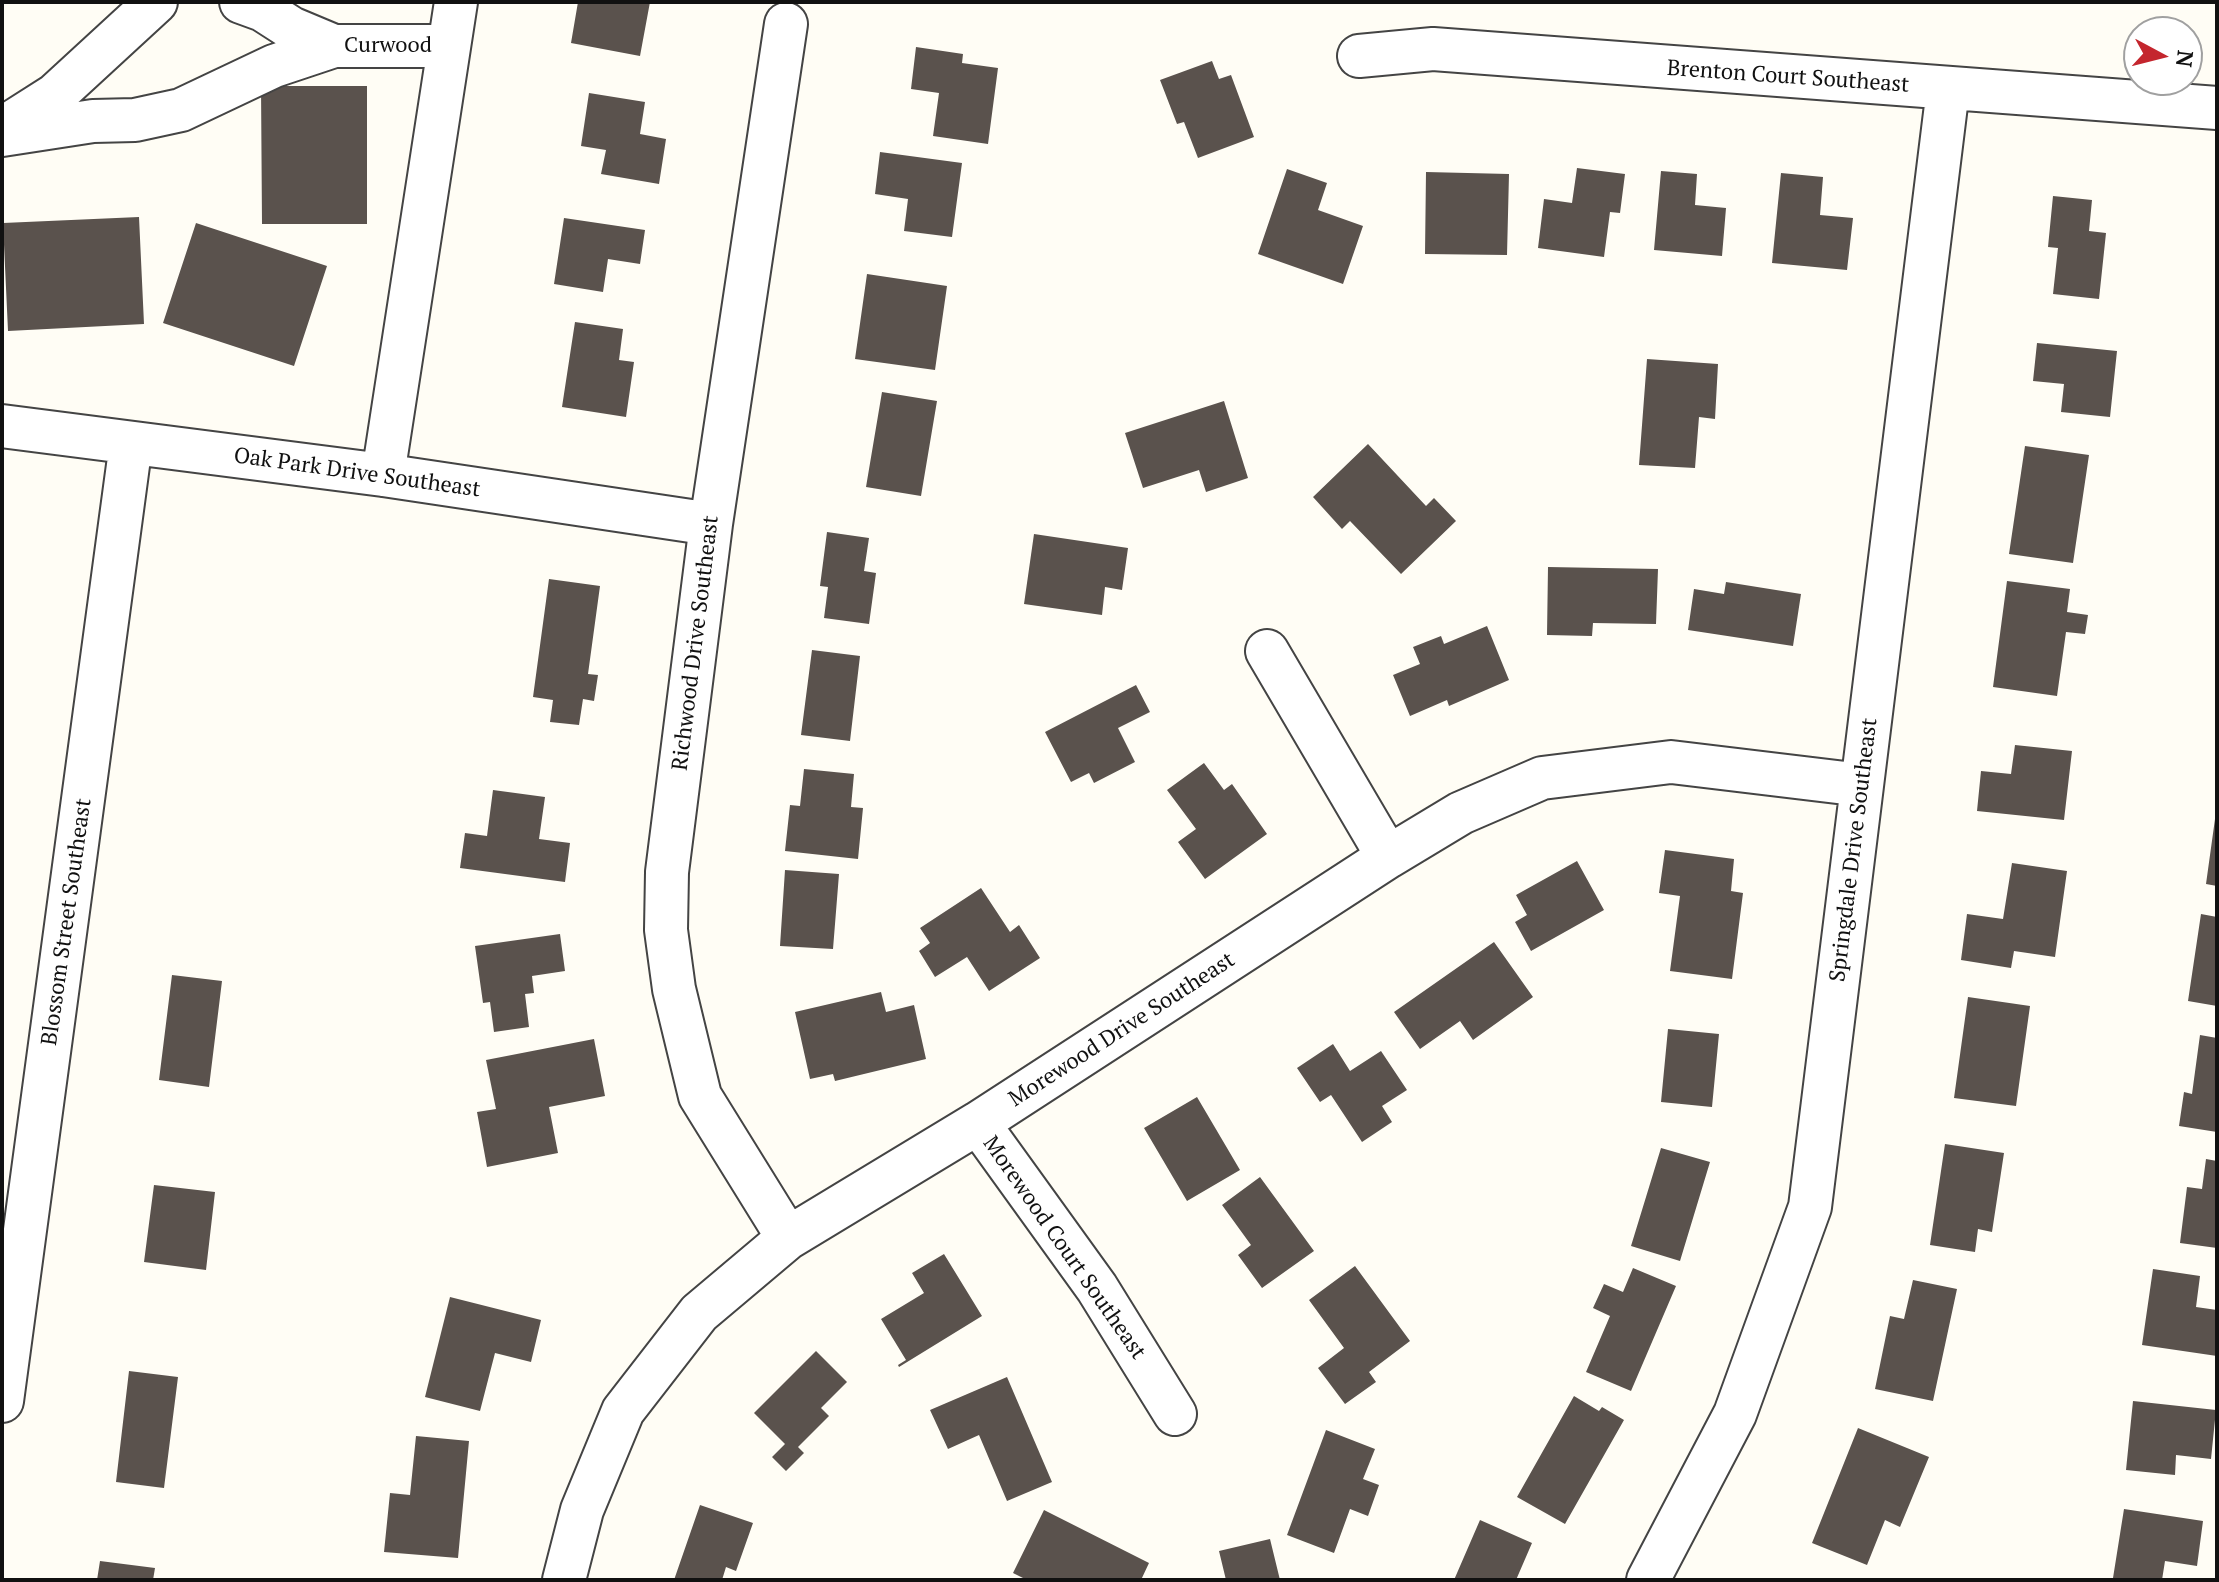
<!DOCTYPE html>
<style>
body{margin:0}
#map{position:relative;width:2219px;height:1582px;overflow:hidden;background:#fffdf5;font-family:"PT Serif",serif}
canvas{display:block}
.frame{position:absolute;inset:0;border:4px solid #111;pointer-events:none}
.north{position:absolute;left:2123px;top:16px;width:80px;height:80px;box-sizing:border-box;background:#fff;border:2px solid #a0a0a0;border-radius:50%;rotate:97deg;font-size:22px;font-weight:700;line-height:32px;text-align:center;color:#111}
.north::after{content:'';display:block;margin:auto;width:28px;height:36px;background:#c4262e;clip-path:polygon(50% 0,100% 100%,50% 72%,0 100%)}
</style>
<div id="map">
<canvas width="2219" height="1582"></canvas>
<div class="frame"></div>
<div class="north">N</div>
</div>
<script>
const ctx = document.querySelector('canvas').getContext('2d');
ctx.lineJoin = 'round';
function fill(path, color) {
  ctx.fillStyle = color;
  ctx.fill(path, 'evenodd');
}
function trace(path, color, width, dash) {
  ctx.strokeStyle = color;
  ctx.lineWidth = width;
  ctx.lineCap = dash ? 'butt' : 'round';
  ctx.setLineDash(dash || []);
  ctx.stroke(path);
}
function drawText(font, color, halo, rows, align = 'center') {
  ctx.font = font + ' "PT Serif",serif';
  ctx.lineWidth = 8;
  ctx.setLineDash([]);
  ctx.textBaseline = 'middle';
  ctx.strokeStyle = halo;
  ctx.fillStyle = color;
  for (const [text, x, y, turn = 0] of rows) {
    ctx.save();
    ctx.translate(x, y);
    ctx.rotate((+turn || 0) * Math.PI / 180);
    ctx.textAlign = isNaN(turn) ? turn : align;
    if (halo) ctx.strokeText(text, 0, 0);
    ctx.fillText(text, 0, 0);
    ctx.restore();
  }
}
fill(new Path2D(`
 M578,2H650L640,56L571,43Z
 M916,47L963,54L962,63L998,68L988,144L933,136L939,93L911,89Z
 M1212,61L1219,79L1231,75L1254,137L1198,158L1184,122L1177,124L1160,80Z
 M261,86H367V224H262Z
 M589,93L645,102L640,134L666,139L659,184L601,174L606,150L581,146Z
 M880,152L962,163L952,237L904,231L908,199L875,194Z
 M1577,168L1625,174L1620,213L1610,212L1604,257L1538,248L1544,199L1572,203Z
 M1287,169L1327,183L1318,210L1363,226L1343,284L1258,254Z
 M1661,171L1697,174L1695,205L1726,208L1722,256L1654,250Z
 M1426,172L1509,174L1507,255L1425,254Z
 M1781,173L1823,177L1820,215L1853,218L1847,270L1772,263Z
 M2053,196L2092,200L2089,231L2106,233L2099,299L2053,294L2058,248L2048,247Z
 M139,217L144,324L8,331L3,223Z
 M564,218L645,230L640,264L608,259L603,292L554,284Z
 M196,223L327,266L294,366L163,323Z
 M867,274L947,286L935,370L855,359Z
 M575,322L623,329L619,360L634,362L626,417L562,407Z
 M2037,343L2117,351L2110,417L2061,412L2064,384L2033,381Z
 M1647,359L1718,364L1715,419L1699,417L1695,468L1639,465Z
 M882,392L937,401L921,496L866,487Z
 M1224,401L1248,478L1206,492L1199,470L1143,488L1125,433Z
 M1368,444L1426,506L1434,498L1456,521L1401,574L1350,521L1342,529L1313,497Z
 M2025,446L2089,455L2073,563L2009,554Z
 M827,532L869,538L864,571L876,573L869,624L824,618L828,587L820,586Z
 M1034,534L1128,548L1122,590L1105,587L1102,615L1024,604Z
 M1548,567L1658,569L1656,624L1593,623L1592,636L1547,635Z
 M549,579L600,586L588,674L598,675L594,701L583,699L579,725L550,722L553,700L533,697Z
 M2007,581L2070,589L2067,612L2088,615L2085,634L2066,632L2057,696L1993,687Z
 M1726,582L1801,594L1793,646L1688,630L1694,589L1724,594Z
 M1487,626L1509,680L1449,706L1447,700L1410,716L1393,675L1420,664L1413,647L1441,636L1444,644Z
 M812,650L860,656L850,741L801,735Z
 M1136,685L1150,712L1118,728L1135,762L1094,783L1089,773L1071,782L1045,732Z
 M2015,745L2072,751L2064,820L1977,811L1981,771L2011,774Z
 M1204,763L1224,790L1232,784L1267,834L1205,879L1178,842L1196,829L1167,790Z
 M804,769L854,774L851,807L863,808L858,859L785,851L790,805L800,806Z
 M493,790L545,797L539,839L570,843L565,882L460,868L465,833L487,836Z
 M2215,819L2217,820V886L2206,884Z
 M1665,850L1734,859L1731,891L1743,893L1732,979L1670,971L1680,896L1659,893Z
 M1577,861L1604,910L1531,951L1515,922L1527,915L1516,895Z
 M2012,863L2067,871L2055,957L2014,951L2011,968L1961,960L1967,914L2003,919Z
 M785,870L839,874L833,949L780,946Z
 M981,888L1010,932L1019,925L1040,958L989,991L967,957L935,977L919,951L930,943L920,928Z
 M2201,914L2217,917V1006L2188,1001Z
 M560,934L565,971L532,976L534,993L525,994L529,1027L494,1032L490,1002L483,1003L475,946Z
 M1494,942L1533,997L1473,1040L1460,1021L1420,1049L1394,1012Z
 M172,975L222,981L209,1087L159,1080Z
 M881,992L886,1012L914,1005L926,1059L835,1081L833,1074L810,1079L795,1012Z
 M1968,997L2030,1006L2016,1106L1954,1098Z
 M1668,1029L1719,1034L1712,1107L1661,1102Z
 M2200,1035L2217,1038V1132L2179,1126L2184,1092L2192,1094Z
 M594,1039L605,1096L549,1107L558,1153L487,1167L477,1112L496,1109L486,1060Z
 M1333,1044L1350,1071L1381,1051L1407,1090L1382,1106L1392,1122L1362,1142L1331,1095L1320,1102L1297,1068Z
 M1197,1097L1240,1170L1187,1201L1144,1128Z
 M1945,1144L2004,1153L1992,1232L1978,1229L1975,1252L1930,1245Z
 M1661,1148L1710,1162L1680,1261L1631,1246Z
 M2206,1159L2217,1161V1248L2180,1243L2187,1187L2202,1189Z
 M1260,1177L1314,1251L1262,1288L1238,1255L1251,1245L1222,1205Z
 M154,1185L215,1192L206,1270L144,1262Z
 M944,1254L982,1316L899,1367L898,1365L906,1360L881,1319L924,1293L912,1273Z
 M1355,1266L1410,1341L1369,1372L1376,1382L1345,1404L1318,1368L1344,1348L1309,1300Z
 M1633,1268L1676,1286L1631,1391L1586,1372L1610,1316L1593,1308L1604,1284L1623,1292Z
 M2153,1269L2200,1276L2196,1307L2217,1310V1356L2142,1345Z
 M1913,1280L1957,1289L1933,1401L1875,1389L1890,1316L1904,1319Z
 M450,1297L541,1320L531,1362L495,1353L480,1411L425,1397Z
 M816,1351L847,1382L821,1408L829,1416L798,1447L804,1453L786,1471L772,1457L785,1444L754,1413Z
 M129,1371L178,1377L164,1488L116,1482Z
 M1007,1377L1052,1482L1007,1501L979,1435L948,1449L930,1410Z
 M1574,1396L1599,1411L1602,1407L1624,1420L1565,1524L1517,1497Z
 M2133,1401L2216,1410L2211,1459L2176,1455L2175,1475L2126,1470Z
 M1858,1428L1929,1457L1900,1527L1885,1520L1867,1565L1812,1543Z
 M1326,1430L1375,1449L1363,1479L1379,1485L1368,1516L1350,1509L1334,1553L1287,1535Z
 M416,1436L469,1441L458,1558L384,1552L390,1493L410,1495Z
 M700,1505L753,1523L736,1571L726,1567L722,1580H674Z
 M2124,1509L2203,1521L2197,1566L2165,1561L2162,1580L2113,1578Z
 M1044,1510L1149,1563L1141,1580H1027L1013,1573Z
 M1480,1520L1532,1543L1516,1580H1454Z
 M1270,1539L1280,1580H1226L1219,1551Z
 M100,1561L155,1568L153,1580H97Z`), '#5a524d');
const minor = new Path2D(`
 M241,2L263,10L291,28L334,46H449
 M786,24L711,524L667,872L666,930L674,989L700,1096L788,1238
 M1359,56L1433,49L2217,108
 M3,128L55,95L156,2
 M2,135L93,121L135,120L181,110L274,66L334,46
 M2,426L383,475L711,524
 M383,475L456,2
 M1267,651L1388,857
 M978,1123L1097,1288L1175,1414
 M2,1401L131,443
 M564,1580L582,1510L623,1411L699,1313L788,1238L978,1123L1388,857L1461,813L1542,778L1671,762L1862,785
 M1648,1580L1735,1414L1810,1207L1948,89`);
trace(minor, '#444', 46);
trace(minor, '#fff', 42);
drawText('22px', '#111', '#fff', [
 ["Curwood",388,46],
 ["Brenton Court Southeast",1788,77,4],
 ["Oak Park Drive Southeast",357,473,8],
 ["Richwood Drive Southeast",696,643,-83],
 ["Springdale Drive Southeast",1854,850,-83],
 ["Blossom Street Southeast",67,922,-82],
 ["Morewood Drive Southeast",1122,1030,-33],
 ["Morewood Court Southeast",1064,1248,55]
]);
</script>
